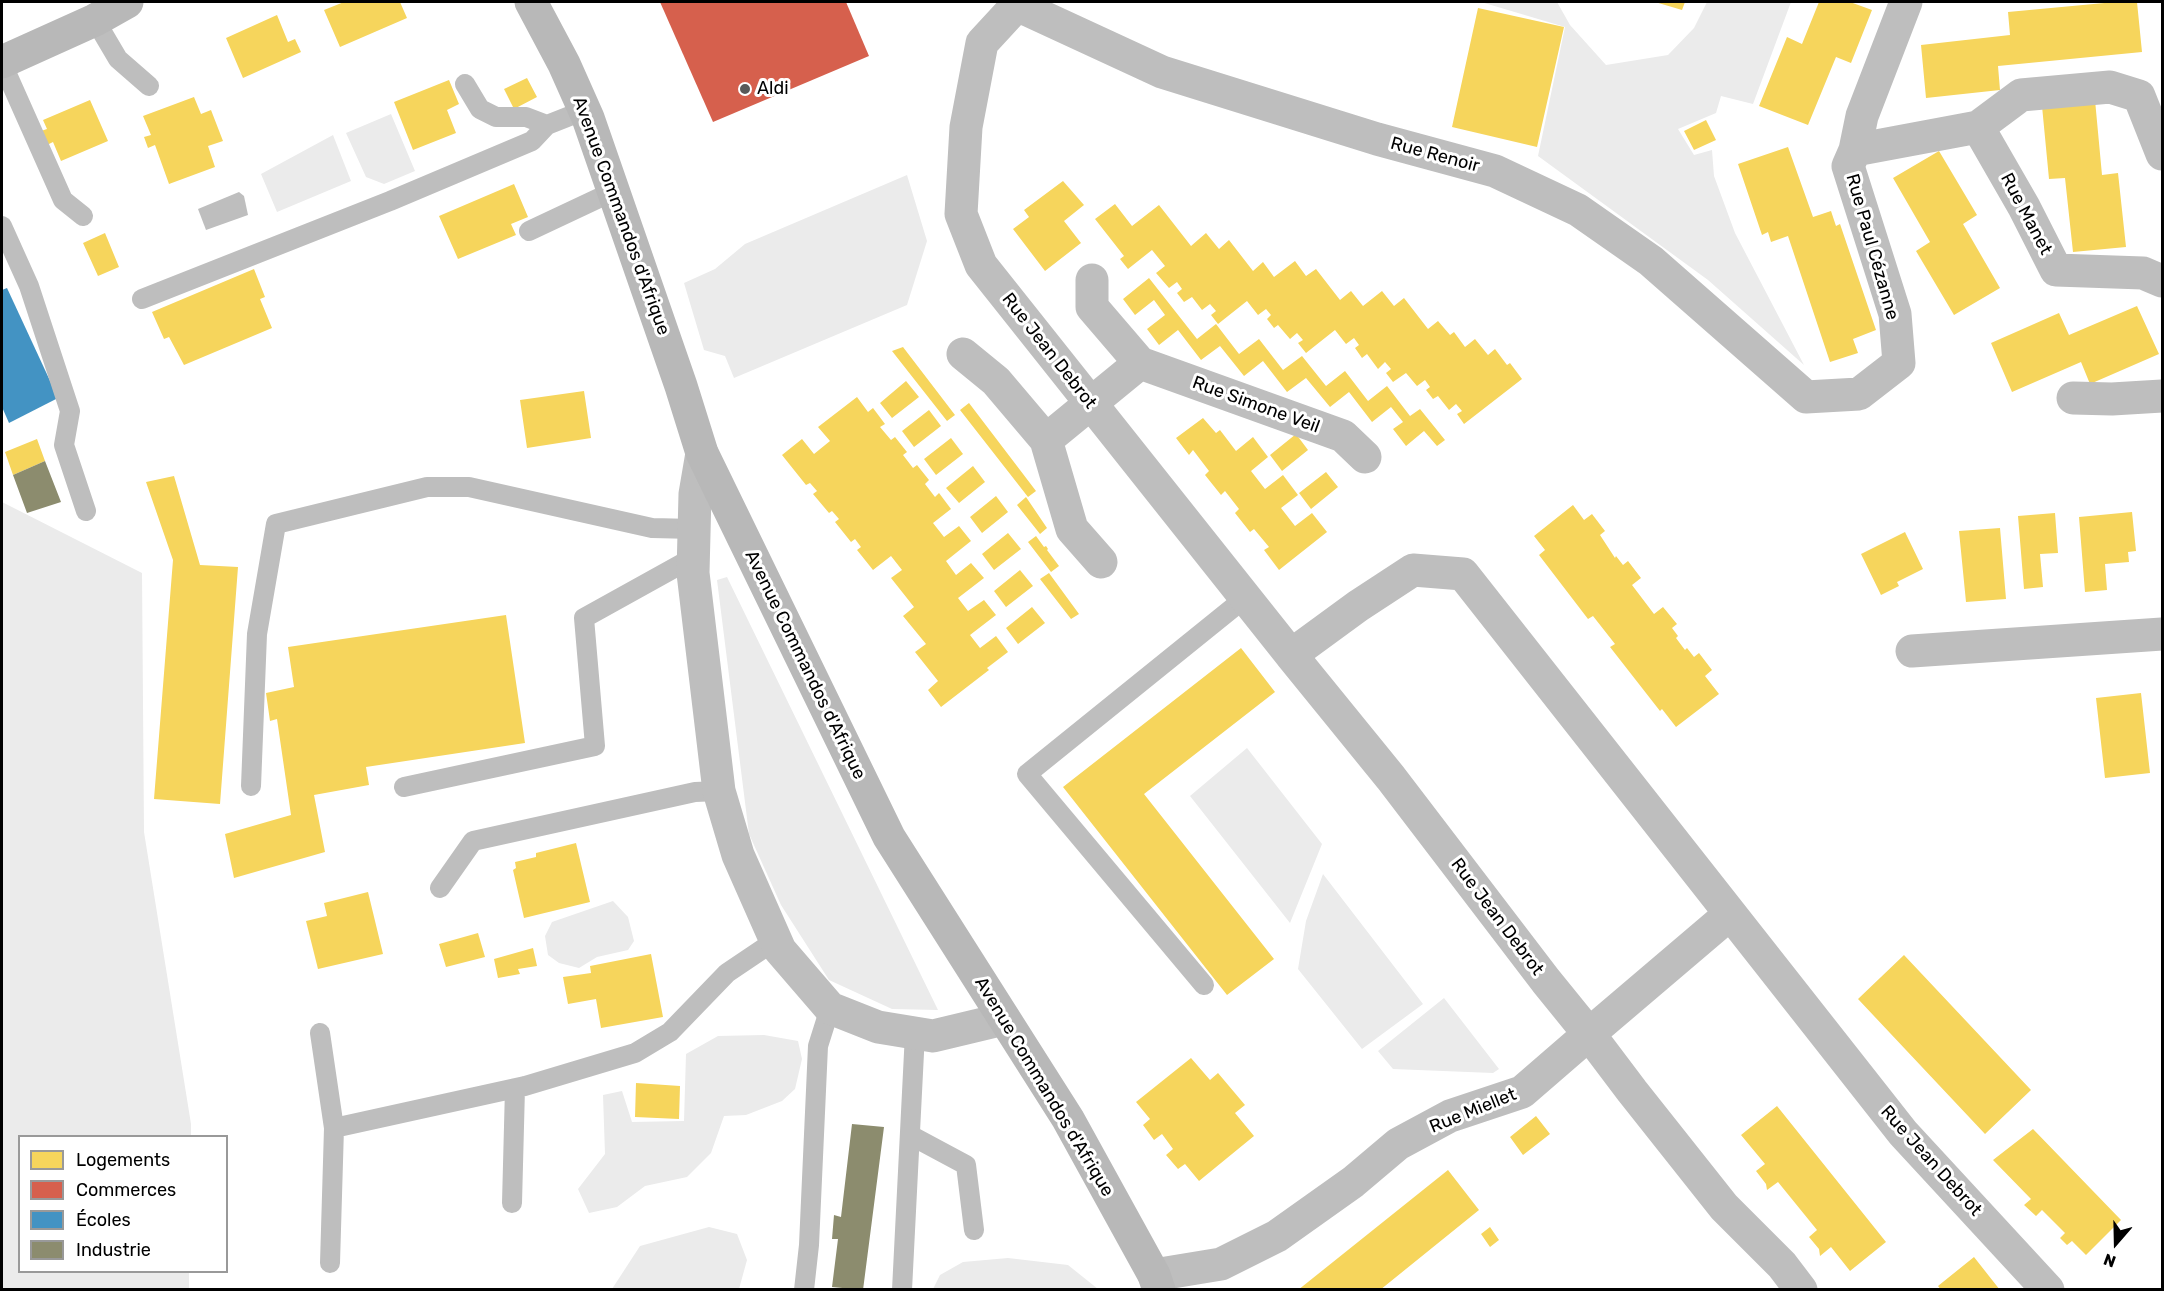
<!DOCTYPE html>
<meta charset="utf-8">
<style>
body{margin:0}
#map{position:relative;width:2164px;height:1291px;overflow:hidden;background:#fff;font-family:Rubik,sans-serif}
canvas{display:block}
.frame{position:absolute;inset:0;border:3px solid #000;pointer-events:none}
.legend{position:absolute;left:18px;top:1135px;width:210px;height:138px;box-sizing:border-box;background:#fff;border:2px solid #999;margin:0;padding:8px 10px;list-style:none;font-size:18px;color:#000}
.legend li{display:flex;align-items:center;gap:12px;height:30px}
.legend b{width:30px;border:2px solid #999}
.north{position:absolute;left:2086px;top:1213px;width:60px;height:60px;-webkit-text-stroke:4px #fff;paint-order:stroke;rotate:200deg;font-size:16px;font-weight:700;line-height:24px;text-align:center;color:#000}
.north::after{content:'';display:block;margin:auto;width:21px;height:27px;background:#000;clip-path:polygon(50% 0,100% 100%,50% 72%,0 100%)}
</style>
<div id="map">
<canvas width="2164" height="1291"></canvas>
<div class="frame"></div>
<ul class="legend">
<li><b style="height:16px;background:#f6d55c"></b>Logements</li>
<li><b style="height:16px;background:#d6604d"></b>Commerces</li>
<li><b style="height:16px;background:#4393c3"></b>Écoles</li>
<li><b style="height:16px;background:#8c8c6e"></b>Industrie</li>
</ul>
<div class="north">N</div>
</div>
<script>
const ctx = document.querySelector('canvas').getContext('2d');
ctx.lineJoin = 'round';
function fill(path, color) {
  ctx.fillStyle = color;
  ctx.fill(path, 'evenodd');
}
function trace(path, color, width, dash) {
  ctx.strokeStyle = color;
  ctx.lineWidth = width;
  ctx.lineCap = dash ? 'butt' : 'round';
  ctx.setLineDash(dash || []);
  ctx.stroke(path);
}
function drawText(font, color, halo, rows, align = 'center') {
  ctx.font = font + ' Rubik,sans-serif';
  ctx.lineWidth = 6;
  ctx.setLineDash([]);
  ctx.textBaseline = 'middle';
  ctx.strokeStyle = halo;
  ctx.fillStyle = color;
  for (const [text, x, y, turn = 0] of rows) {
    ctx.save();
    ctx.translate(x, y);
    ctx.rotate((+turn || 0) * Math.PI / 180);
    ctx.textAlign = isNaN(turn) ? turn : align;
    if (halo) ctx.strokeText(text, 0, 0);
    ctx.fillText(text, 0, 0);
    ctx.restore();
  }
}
fill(new Path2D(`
 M1481,2H1557L1570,25L1606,65L1668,55L1694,28L1707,2H1791L1753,104L1721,96L1716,113L1678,129L1694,155L1712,150L1714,176L1735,233L1804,365L1708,280L1538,156L1565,27Z
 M391,114L415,171L384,184L366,177L346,133Z
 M333,135L351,181L277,212L261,174Z
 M907,175L927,241L907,305L734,378L725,356L704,350L684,283L715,269L745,244Z
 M2,502L142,573L144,832L191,1124V1136H20V1272H189V1289H2Z
 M727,577L938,1010L892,1009L829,980L781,905L749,834L717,580Z
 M1247,748L1322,844L1290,923L1190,796Z
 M1323,874L1423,1004L1362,1049L1298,969L1306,921Z
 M613,901L628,917L634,941L628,950L597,957L579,968L559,963L548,955L545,936L552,922Z
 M1444,998L1499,1069L1493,1073L1393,1069L1378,1051Z
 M764,1035L798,1041L802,1059L795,1089L782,1101L746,1115L724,1116L711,1153L687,1177L645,1186L617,1207L589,1213L578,1189L605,1154L603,1095L622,1091L632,1122L684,1121L686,1054L718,1036Z
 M709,1227L737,1234L747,1260L739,1289H612L640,1246Z
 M1008,1258L1068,1265L1098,1289H933L940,1275L963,1262Z`), '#ebebeb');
fill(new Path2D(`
 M239,192L244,196L248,215L206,230L198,209Z`), '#bebebe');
fill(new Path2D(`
 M344,2H400L407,18L340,47L324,10Z
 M1655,2H1685L1682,10Z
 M1819,2H1850L1872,10L1851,63L1836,57L1808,125L1759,106L1787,37L1802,44Z
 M2115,2H2137L2142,52L1998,66L2000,90L1926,98L1921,45L2010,35L2008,12Z
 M1478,8L1564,27L1537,147L1452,127Z
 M277,15L288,42L295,39L301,52L243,78L226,38Z
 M527,78L537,97L514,109L504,89Z
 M449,80L459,104L447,110L456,133L413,150L394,102Z
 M194,97L201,114L211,110L223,141L208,146L215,167L169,184L155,145L148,148L144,137L151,135L143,116Z
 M90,100L108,141L61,161L53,142L45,146L38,132L47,129L43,120Z
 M2095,100L2102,175L2118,173L2126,247L2073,252L2065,178L2049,179L2042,106Z
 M1706,120L1716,140L1694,150L1684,131Z
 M1788,147L1813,217L1831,211L1836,226L1840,224L1876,330L1853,339L1858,353L1830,362L1788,236L1771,242L1768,232L1762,235L1738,164Z
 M1939,151L1977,215L1963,224L2000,288L1954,315L1916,251L1930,242L1893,178Z
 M1063,181L1084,205L1064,221L1081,243L1045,271L1013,229L1029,217L1024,210Z
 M514,184L528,217L511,224L516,235L458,259L439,216Z
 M1115,204L1132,226L1159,205L1191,246L1206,233L1219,249L1229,240L1253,271L1263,262L1274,277L1295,261L1306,276L1316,269L1340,300L1351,291L1363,306L1382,291L1394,306L1404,298L1428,329L1438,321L1450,335L1454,332L1465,347L1475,339L1488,355L1495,349L1507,365L1510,363L1522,379L1464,424L1457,414L1462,411L1456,404L1449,410L1438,396L1433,399L1426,390L1430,387L1425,380L1417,386L1406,373L1393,382L1386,373L1391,369L1385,362L1378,369L1367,354L1362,358L1355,348L1359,345L1354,338L1346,344L1335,330L1306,353L1298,343L1303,340L1297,333L1290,339L1278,325L1274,328L1267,319L1271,315L1266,309L1258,315L1247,301L1218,324L1211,315L1216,311L1210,304L1202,310L1192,297L1184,302L1177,293L1182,289L1177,282L1169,288L1156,273L1165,266L1152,250L1128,269L1120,259L1124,256L1095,219Z
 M105,233L119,267L98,276L83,243Z
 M254,269L265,297L260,299L272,328L184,365L169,337L164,339L152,312Z
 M1149,278L1197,339L1216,324L1239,354L1259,339L1283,370L1302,356L1326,386L1345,371L1368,401L1387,386L1410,416L1420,409L1445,440L1437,446L1424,431L1406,446L1393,429L1403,422L1391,407L1372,422L1349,392L1330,407L1306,378L1287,392L1263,361L1244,376L1220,346L1201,360L1178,330L1159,345L1147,329L1165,315L1154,300L1135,315L1123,299Z
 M2137,306L2159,354L2090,384L2081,362L2012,392L1991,343L2059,313L2069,335Z
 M903,347L955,415L947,421L892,351Z
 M906,381L919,397L892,418L880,403Z
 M584,391L591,438L527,448L520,400Z
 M857,397L868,412L873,408L885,424L880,427L891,440L895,437L907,452L903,455L913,468L917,465L929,480L925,484L935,497L939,493L951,509L933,523L944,537L959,526L971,541L946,561L956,575L971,563L984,578L958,598L968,611L984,600L996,615L970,635L980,648L996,636L1008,652L987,668L989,670L941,707L928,690L938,681L915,652L926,644L903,616L914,607L891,578L902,570L891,556L873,570L857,550L861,547L855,539L851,542L835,522L839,519L832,511L829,513L813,494L817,491L810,483L806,485L782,455L802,439L814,454L830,441L818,427Z
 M969,403L1036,491L1028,497L960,410Z
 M929,410L941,426L914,447L902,431Z
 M1203,418L1216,433L1220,430L1236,451L1253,437L1268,457L1251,471L1265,489L1283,475L1298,495L1281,508L1295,526L1312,513L1327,532L1279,570L1264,550L1269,547L1254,529L1250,532L1235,513L1239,509L1225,491L1221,495L1205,475L1209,471L1193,450L1189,455L1176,438Z
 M1296,434L1308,450L1282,471L1270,455Z
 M951,438L963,454L936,475L924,459Z
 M37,439L45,461L13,475L5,452Z
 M973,466L985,482L959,503L946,488Z
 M1326,472L1338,487L1311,509L1299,493Z
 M174,476L200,565L238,567L220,804L154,799L173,560L146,482Z
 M996,496L1008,512L982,533L970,517Z
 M1026,497L1047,528L1040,534L1017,505Z
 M1573,505L1584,520L1592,514L1605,531L1600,535L1615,558L1616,556L1623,565L1628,561L1641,578L1632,585L1654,614L1663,607L1677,624L1672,628L1678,636L1676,638L1685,650L1687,648L1694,657L1699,653L1712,670L1705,676L1719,694L1676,727L1662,709L1660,711L1610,647L1615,644L1593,616L1588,619L1539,555L1545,550L1534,536Z
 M2132,512L2136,551L2128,552L2129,562L2105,564L2107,590L2085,592L2079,517Z
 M2055,513L2058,553L2040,554L2043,587L2024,589L2018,516Z
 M2000,528L2006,599L1966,602L1959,531Z
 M1905,532L1923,569L1897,582L1899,586L1881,595L1861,554Z
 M1008,533L1021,549L994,570L982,554Z
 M1036,536L1044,547L1046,546L1048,549L1047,550L1059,566L1051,572L1028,542Z
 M1020,570L1033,586L1006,607L994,591Z
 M1049,573L1079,614L1071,619L1040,579Z
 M1032,607L1045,623L1018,644L1006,628Z
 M506,615L525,743L366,767L369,785L314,795L325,852L234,878L225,834L291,815L277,719L270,721L266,693L294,687L288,647Z
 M1241,648L1275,692L1144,794L1274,959L1227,995L1063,787Z
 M2141,693L2150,773L2105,778L2096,698Z
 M576,843L590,902L524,918L513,870L516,868L515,862L536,857V853Z
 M368,892L383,954L318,969L306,921L327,916L324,903Z
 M478,933L485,957L446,967L439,944Z
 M533,948L537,966L518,969L520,974L498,978L494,959Z
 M651,954L663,1017L601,1028L596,999L568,1004L563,977L591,973L590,966Z
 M1904,955L2031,1090L1985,1134L1858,999Z
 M1191,1058L1210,1080L1218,1073L1245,1105L1235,1113L1254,1136L1199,1181L1185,1164L1178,1169L1166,1155L1173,1149L1162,1134L1154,1140L1143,1125L1150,1119L1136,1102Z
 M636,1083L680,1086L679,1119L635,1117Z
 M1777,1106L1886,1242L1850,1271L1831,1247L1820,1256L1819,1249L1809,1237L1817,1230L1778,1182L1767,1190L1766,1184L1756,1171L1765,1164L1741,1135Z
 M1536,1116L1550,1134L1523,1155L1510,1137Z
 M2033,1129L2121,1220L2086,1255L2072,1241L2067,1245L2060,1238L2065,1233L2042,1210L2036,1216L2024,1205L2031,1199L1993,1160Z
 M1448,1170L1479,1210L1380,1290H1298Z
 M1490,1227L1499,1240L1490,1247L1481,1234Z
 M1974,1257L2000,1290H1941L1938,1286Z`), '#f6d55c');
fill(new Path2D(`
 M660,2H846L869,56L713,122Z`), '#d6604d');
fill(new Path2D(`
 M7,288L58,398L9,423L2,407V290Z`), '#4393c3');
fill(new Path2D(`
 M45,461L61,502L27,513L13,475Z
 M852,1124L884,1127L863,1290L832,1287L838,1239H832L834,1215L841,1217Z`), '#8c8c6e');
trace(new Path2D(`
 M95,20L118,59L149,86
 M2,63L63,200L83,216
 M465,84L480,109L496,117H526L547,125
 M2,226L29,286L70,411L64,445L86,511
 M529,231L614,191
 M142,299L390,201L532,141L547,125L585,110
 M251,786L257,634L276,524L427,487H469L652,528L694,529
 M404,787L595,746L584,618L694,557
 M440,888L473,841L695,792L719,791
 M1204,985L1027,774L1245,598
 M320,1033L334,1128
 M910,1135L966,1165L974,1230
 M512,1203L515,1088
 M330,1263L334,1128L525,1086L635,1053L670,1032L727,973L776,940
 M804,1290L809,1245L818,1046L830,1008
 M902,1290L915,1033`), '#bebebe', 20);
trace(new Path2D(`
 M1017,2V5L1162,72L1377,139L1495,171L1578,210L1651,261L1806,397L1859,394L1899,363L1895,314L1848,166L1855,150L1862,116L1906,2
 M1017,5L982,43L966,127L961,214L981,265L1291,655
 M1978,127L2021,95L2110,87L2139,96L2162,154
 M1855,150L1978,127L2024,207L2056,270L2143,273L2162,281
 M1092,280V307L1140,363
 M963,354L996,381L1046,440
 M2073,398L2112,399L2162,396
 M702,453L695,494L693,573L719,791L738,855L780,950L830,1008L878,1027L933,1036L1004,1019
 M1101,562L1072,529L1046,440L1140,363L1343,436L1365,457
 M1912,651L2162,634
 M1730,914L1589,1034L1546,981L1391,778L1291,655L1358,606L1413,570L1463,574L1903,1133L2048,1290
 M1154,1275L1221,1264L1277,1236L1353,1182L1398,1144L1450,1116L1522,1092L1589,1034L1632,1091L1724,1207L1782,1265L1801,1290`), '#bebebe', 33);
trace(new Path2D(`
 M531,2L564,64L588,118L681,386L702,453L889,837L1068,1119L1154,1275L1159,1290
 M2,62L95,20L127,2`), '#b8b8b8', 33);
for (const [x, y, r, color] of [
 [745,89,6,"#595959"]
]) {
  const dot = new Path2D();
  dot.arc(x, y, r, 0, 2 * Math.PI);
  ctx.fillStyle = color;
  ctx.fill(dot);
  trace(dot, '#fff', 2);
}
drawText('18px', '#000', '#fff', [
 ["Aldi",757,89]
], 'left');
drawText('18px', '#000', '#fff', [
 ["Rue Renoir",1435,155,15],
 ["Rue Manet",2026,214,62],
 ["Avenue Commandos d'Afrique",621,216,70],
 ["Rue Paul Cézanne",1872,247,74],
 ["Rue Jean Debrot",1049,351,52],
 ["Rue Simone Veil",1256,405,20],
 ["Avenue Commandos d'Afrique",805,665,64],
 ["Rue Jean Debrot",1497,917,53],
 ["Avenue Commandos d'Afrique",1044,1087,59],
 ["Rue Miellet",1473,1111,-22],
 ["Rue Jean Debrot",1931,1161,48]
]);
</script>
